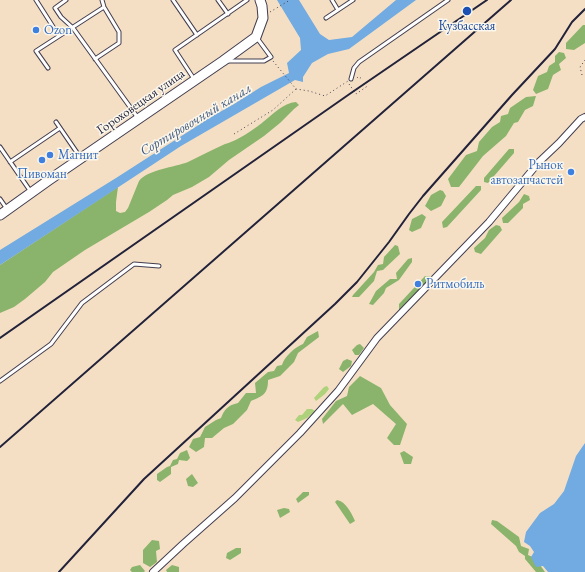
<!DOCTYPE html>
<meta charset="utf-8">
<style>
body{margin:0}
canvas{display:block;background:#f5dfc4}
</style>
<canvas width="585" height="572"></canvas>
<script>
const ctx = document.querySelector('canvas').getContext('2d');
ctx.lineJoin = 'round';
function fill(path, color) {
  ctx.fillStyle = color;
  ctx.fill(path, 'evenodd');
}
function trace(path, color, width, dash) {
  ctx.strokeStyle = color;
  ctx.lineWidth = width;
  ctx.lineCap = dash ? 'butt' : 'round';
  ctx.setLineDash(dash || []);
  ctx.stroke(path);
}
function drawText(font, color, halo, rows, align = 'center') {
  ctx.font = font + ' "EB Garamond",serif';
  ctx.lineWidth = 3;
  ctx.setLineDash([]);
  ctx.textBaseline = 'middle';
  ctx.strokeStyle = halo;
  ctx.fillStyle = color;
  for (const [text, x, y, turn = 0] of rows) {
    ctx.save();
    ctx.translate(x, y);
    ctx.rotate((+turn || 0) * Math.PI / 180);
    ctx.textAlign = isNaN(turn) ? turn : align;
    if (halo) ctx.strokeText(text, 0, 0);
    ctx.fillText(text, 0, 0);
    ctx.restore();
  }
}
fill(new Path2D(`
 M327,386L329,389L325,394L316,401L314,398L324,387Z
 M307,409H312L315,411L307,418L298,422L295,420L299,415H302Z`), '#aed27b');
fill(new Path2D(`
 M583,25H585V43L574,50L566,49V43Z
 M559,52L564,53L566,58L559,64L561,70L553,75L548,89L536,94L533,90L538,76L547,72L549,66L555,62V56Z
 M536,96L533,106L525,110L518,122L514,123L506,136L483,156L459,187H451L448,179L466,155L477,151L479,142L492,127L500,122L501,116L508,114L510,108L526,97Z
 M296,102L299,105L294,109L280,123L264,136L229,160L209,177L192,187L173,195L167,200L149,212L85,250L53,272L45,282L25,299L14,307L0,313V265L118,187L116,202V211L120,213L125,212L128,208L139,181C147,170 175,167 188,162C200,156 212,150 225,144C235,142 255,129 263,122C273,114 283,103 296,102Z
 M509,149H514V153L488,183L484,182V178Z
 M476,186H481V190L447,227L443,228L442,222Z
 M440,190L443,191L446,196L441,206L431,211L425,206L431,195Z
 M524,194L529,196L530,200L523,204V208L508,223H503L502,218L519,202Z
 M422,214L426,217L421,228L412,232L409,230L412,219Z
 M496,225L500,226L502,230L481,254L475,252L474,248L485,238L489,230Z
 M395,245L398,246L400,254L383,270L377,271L374,281L359,297H352L353,295L374,272L378,265L383,264L384,257Z
 M412,258V262L399,280L386,288L384,293L373,305L369,304L376,291L390,279H397L396,273L408,259Z
 M425,276H430L429,280L402,310L399,311V304Z
 M318,331L319,337L298,353L294,362L280,376L268,380C268,394 263,396 251,401L247,410L233,424L224,428L212,438H205L204,447L196,452L189,447L193,439L200,437L205,427L216,420L221,418C224,410 228,405 238,403L246,393H256L255,383L268,372L274,371L277,366L282,365C284,357 295,347 303,344L307,337Z
 M360,344L364,348L359,355H355L352,350L357,345Z
 M347,359L352,361L351,366L343,372L339,369L343,361Z
 M360,376L381,388L390,405L407,424L400,445H394L387,438L396,424L373,404L352,415L343,404L323,424L322,419L336,401L347,396L349,387Z
 M187,450L190,458L187,461L179,460L178,464L171,467V474L160,482L157,480V474L167,467L170,466L173,460L177,459L180,453Z
 M404,451L413,457L411,464H404L400,453Z
 M192,474L198,483L193,487L188,486L186,479Z
 M303,492H309V495L298,503L296,499Z
 M337,500C346,502 351,512 355,521L350,524L335,502Z
 M284,508L289,509L290,512L280,518L277,510Z
 M492,520L497,521L519,537L521,546L529,549L528,555L535,558L545,572H536L525,559V556L519,552L516,546L491,524Z
 M152,540L159,541L160,549L156,551L157,562L150,567L143,563V550Z
 M236,548H241V553L230,560L226,558L227,553Z
 M140,565L145,571L144,572H132L130,570L132,567Z
 M172,565L179,567V572H167L166,570Z`), '#8ab46b');
fill(new Path2D(`
 M277,0H299L320,34L329,40L352,37L396,0H416L349,49L328,54L312,63L303,77V82L295,80L181,146L0,265V250L116,178L211,117L234,104L261,87L289,73L287,63L301,50L300,38Z
 M585,443V572H548L543,566L536,567L531,557L534,552L530,546L524,542L526,532L540,513L554,504L564,491L576,456Z`), '#71abe1');
const lane = new Path2D(`
 M36,0L59,36
 M66,0L55,8L61,17L73,28L138,118
 M173,0L197,35
 M218,0L228,14
 M332,0L338,10L353,0
 M326,18L338,10
 M95,59L119,43V32L104,7L102,0
 M226,61H264L271,57L257,38
 M48,68L36,51L104,7
 M194,79L175,50L247,0
 M351,79L354,68L359,62L448,0
 M56,122L80,157
 M0,147L31,192
 M10,162L60,128
 M0,199L7,209
 M0,381L51,344L82,303L134,264L159,266`);
const street = new Path2D(`
 M153,572L183,544L235,498L300,433L338,391L377,338L489,222L539,162L559,143L581,119L585,117`);
const secondary = new Path2D(`
 M0,215L49,180L223,61L256,37L263,18L262,6L260,0`);
trace(lane, '#423e50', 5);
trace(street, '#423e50', 8);
trace(secondary, '#423e50', 11);
trace(new Path2D(`
 M270,12L290,0
 M273,61L296,89L309,91L325,96L348,81
 M582,75L580,67L585,60
 M357,77L359,79L363,76
 M349,84L356,94L369,85
 M234,134L273,110L296,89`), '#423e50', 1, [1, 3]);
trace(lane, '#fff', 3);
trace(street, '#fff', 6);
trace(secondary, '#fff', 9);
trace(new Path2D(`
 M0,338L351,93L487,0
 M0,447L511,0
 M59,572L144,479L335,304L357,282L389,242L409,214L423,196L512,95L555,49L572,22L585,9`), '#22223b', 2);
for (const [x, y, r, color] of [
 [467,11,5,"#1a4fb4"],
 [36,30,4,"#3f7fe0"],
 [50,155,4,"#3f7fe0"],
 [42,160,4,"#3f7fe0"],
 [571,172,4,"#3f7fe0"],
 [418,284,4,"#3f7fe0"]
]) {
  const dot = new Path2D();
  dot.arc(x, y, r, 0, 2 * Math.PI);
  ctx.fillStyle = color;
  ctx.fill(dot);
  trace(dot, '#fbf7ec', 1.5);
}
drawText('13px', '#164399', '#fbf7ec', [
 ["Кузбасская",467,26]
]);
drawText('13px', '#366cbe', '#fbf7ec', [
 ["Ozon",44,30],
 ["Магнит",58,155],
 ["Рынок",563,165,"right"],
 ["автозапчастей",563,180,"right"],
 ["Пивоман",42,174,"center"],
 ["Ритмобиль",426,284]
], 'left');
drawText('13px', '#22223b', '#fbf7ec', [
 ["Гороховецкая улица",141,102,-35]
]);
drawText('italic 14px', '#42597d', '#fbf7ec', [
 ["Сортировочный канал",196,120,-31]
]);
</script>
